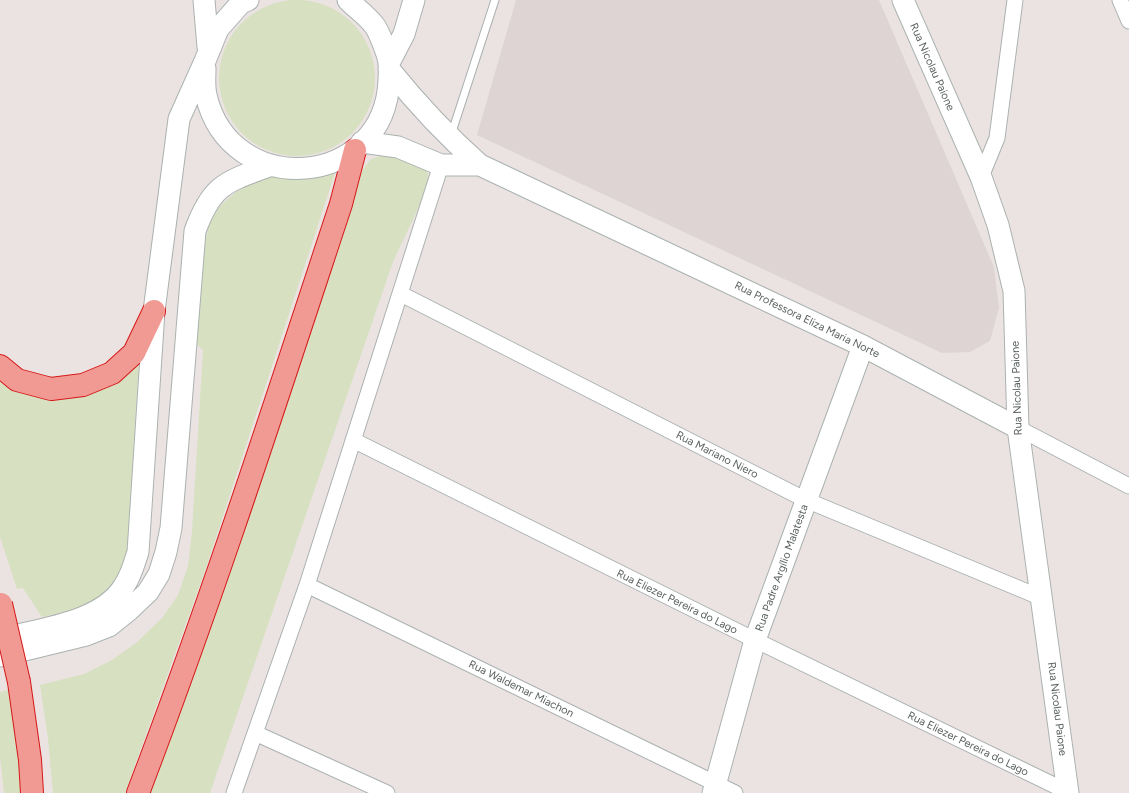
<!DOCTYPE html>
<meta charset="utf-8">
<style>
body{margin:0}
canvas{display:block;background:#ebe3e2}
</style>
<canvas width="1129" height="793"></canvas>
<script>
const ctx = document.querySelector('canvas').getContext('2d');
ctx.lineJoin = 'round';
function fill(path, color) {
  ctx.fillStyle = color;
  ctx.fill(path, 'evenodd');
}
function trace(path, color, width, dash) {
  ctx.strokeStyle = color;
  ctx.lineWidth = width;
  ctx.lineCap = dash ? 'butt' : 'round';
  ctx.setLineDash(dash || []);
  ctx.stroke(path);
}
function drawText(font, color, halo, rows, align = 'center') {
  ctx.font = font + ' Figtree,sans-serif';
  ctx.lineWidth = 3;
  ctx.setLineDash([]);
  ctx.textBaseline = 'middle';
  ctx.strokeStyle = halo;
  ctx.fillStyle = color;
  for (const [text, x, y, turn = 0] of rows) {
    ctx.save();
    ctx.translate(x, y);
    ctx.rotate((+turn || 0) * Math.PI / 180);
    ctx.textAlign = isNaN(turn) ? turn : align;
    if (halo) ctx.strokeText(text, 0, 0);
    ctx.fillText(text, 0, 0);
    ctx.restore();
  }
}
fill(new Path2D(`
 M516,0H879L994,267L999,308L990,341L970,352L942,353L477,135Z`), '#ded4d3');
fill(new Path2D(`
 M219 78a78 78 0 1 1 156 0a78 78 0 1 1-156 0Z
 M391,153L411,156L428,173L429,185L393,262L210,793H147L360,173L371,159Z
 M335,173L206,568L125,793H53L48,739L40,685L84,674L112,660L137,642L162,618L178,595L188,566L192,531L203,350L195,343L205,244L209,223L220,206L236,192L254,181L270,177Z
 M139,361L127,552C112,600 87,607 42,617L23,588L17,589L0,537V373L39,392Z
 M10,689L25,793H4L0,757V692Z`), '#d7e1c1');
const lane = new Path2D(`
 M451,135L495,0`);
const street = new Path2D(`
 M1120,0L1129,21
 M981,177L997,138L1015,0
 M401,294L806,500L1042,598
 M1018,428L1129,486
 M353,440L755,640L1070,793
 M307,585L735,793
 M255,733L387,793
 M234,793L307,585L441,165`);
const secondary = new Path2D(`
 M204,0L208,47
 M903,0L981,177L998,225L1014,291L1018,428L1068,793
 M389,63L404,34L414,0
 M205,68C205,76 204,87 206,95C230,201 385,189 389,80C389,75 390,69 389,64C389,57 379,31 374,25C367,16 356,8 348,0
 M389,69C417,104 446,135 480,165L863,346L1018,428
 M362,142L398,147L441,165H480
 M0,639C38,629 102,623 124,586C131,576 134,564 138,552L154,311L179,119L205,61L218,29L241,3L248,0
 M0,656L86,635L109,626L129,610L148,592L159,574L166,552L171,528L195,231C212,184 226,182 269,166
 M713,793L755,640L863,346`);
const highway = new Path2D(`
 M0,366L17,380L51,389L83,385L112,373L134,353L154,311
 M19,682L30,760L32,793
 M138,793C212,599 276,401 341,204L355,150`);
trace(lane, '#abb1b1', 9);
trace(street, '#abb1b1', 17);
trace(secondary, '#aab2b0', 23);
trace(highway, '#d51818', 24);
trace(lane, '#fff', 7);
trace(street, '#fff', 15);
trace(secondary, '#fff', 21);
trace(highway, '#f19993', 22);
const highwayBridge = new Path2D(`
 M1,604L19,682`);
trace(highwayBridge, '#d51818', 24, []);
trace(highwayBridge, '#f19993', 22);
drawText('11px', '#5a6160', '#fff', [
 ["Rua Nicolau Paione",932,67,66],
 ["Rua Professora Eliza Maria Norte",807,320,26],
 ["Rua Nicolau Paione",1017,388,-92],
 ["Rua Mariano Niero",717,455,27],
 ["Rua Padre Argílio Malatesta",782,568,-70],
 ["Rua Eliezer Pereira do Lago",677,602,26],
 ["Rua Waldemar Miachon",521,689,26],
 ["Rua Nicolau Paione",1057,709,83],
 ["Rua Eliezer Pereira do Lago",968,744,26]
]);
</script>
